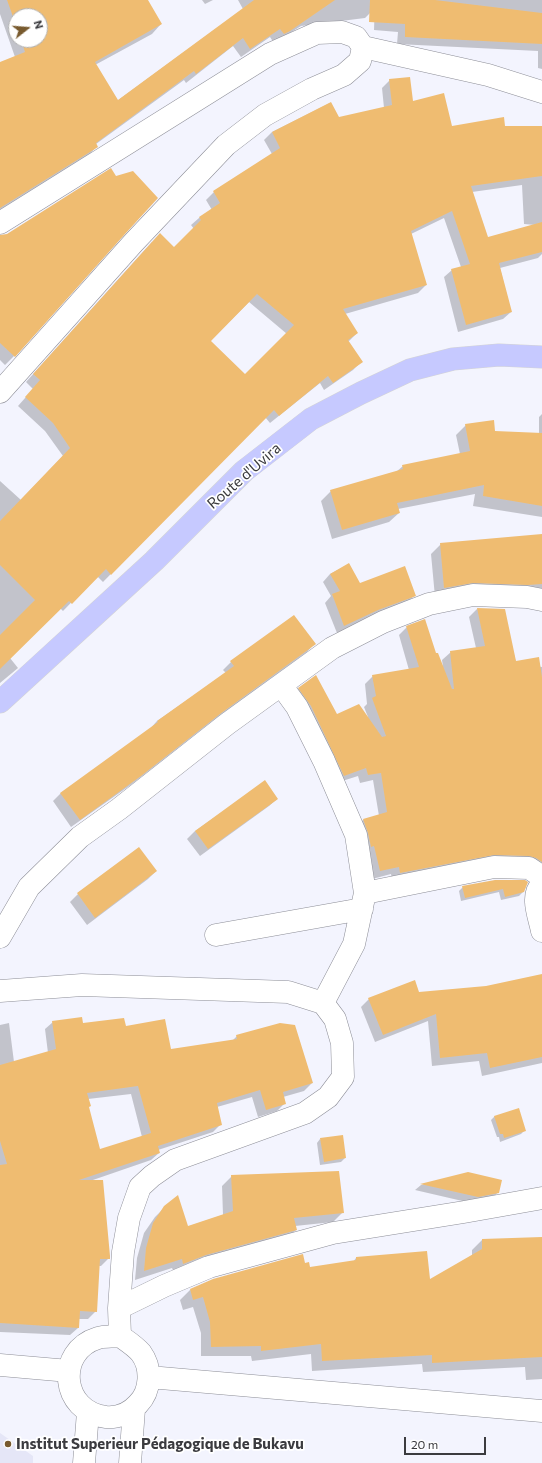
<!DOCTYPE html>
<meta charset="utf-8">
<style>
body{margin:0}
#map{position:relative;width:542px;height:1463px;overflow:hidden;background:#f3f4fe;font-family:Commissioner,sans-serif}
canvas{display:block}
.north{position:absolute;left:8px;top:8px;width:40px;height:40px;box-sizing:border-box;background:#fff;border:1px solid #b1b1b2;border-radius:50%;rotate:73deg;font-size:11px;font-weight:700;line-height:16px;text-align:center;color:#3b3b3f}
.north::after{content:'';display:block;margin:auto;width:14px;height:18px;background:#785a2e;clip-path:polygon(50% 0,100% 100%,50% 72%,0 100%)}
.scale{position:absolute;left:404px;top:1437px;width:82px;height:18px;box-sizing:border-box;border:2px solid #3b3b3f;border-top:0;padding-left:5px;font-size:12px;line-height:14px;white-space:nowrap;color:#3b3b3f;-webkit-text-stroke:3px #fff;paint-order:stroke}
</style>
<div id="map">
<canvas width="542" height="1463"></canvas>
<div class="north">N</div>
<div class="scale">20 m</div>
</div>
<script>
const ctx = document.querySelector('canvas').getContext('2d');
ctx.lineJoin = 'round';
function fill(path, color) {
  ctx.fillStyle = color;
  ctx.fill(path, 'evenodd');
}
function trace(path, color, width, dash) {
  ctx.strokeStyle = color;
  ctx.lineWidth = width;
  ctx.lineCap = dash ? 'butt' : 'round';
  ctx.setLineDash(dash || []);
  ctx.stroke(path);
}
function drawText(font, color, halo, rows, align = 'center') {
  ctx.font = font + ' Commissioner,sans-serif';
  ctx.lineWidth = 3.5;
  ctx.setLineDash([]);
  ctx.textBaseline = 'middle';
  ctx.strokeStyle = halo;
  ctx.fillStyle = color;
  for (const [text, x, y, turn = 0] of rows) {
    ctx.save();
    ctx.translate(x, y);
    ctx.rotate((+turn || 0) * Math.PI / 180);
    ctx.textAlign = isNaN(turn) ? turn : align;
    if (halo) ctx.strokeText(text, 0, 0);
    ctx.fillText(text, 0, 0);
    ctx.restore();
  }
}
fill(new Path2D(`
 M0,1433L33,1456V1463H0Z`), '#e5e6f7');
fill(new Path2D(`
 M0,0H147L161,24L152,34L95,65L117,101L243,9L238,0H371L374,9L365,18L301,26L274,43L270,37L241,57L233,46L186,83L184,80L96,144L97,146L88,156L0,211V63L15,57L0,14ZM16,16H40V40H16Z
 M202,0H213L205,4Z
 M375,0H542V69L538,68V51L397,44L398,32L374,30Z
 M390,80L412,102L451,127H542V254L538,258L500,268L511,312L503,319L458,332L444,277L452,270L461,267L444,218L411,234L426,285L418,293L345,314L357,333L348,342L361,362L353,370L324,390L320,383L270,423L265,417L103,582L97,576L63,611L60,608L10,658L18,668L0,683V481L21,500L63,456L45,431L18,406L33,389L26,382L152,242L174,248L194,229L191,225L199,218L212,210L206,200L214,192L272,154L264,140L272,132L330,103L339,119L384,108L382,88ZM522,185L524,224L535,225L487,238L472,192ZM249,302L287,334L245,375L210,341Z
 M0,243L14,356L5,365L0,360Z
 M542,414V517L473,506L475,494L398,509L399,513L389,522L332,539L321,501L331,491L396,472L403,466L460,454L456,435L466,425L495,432L539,434V417Z
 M542,535V595L435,597L431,554L441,544Z
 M349,564L360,585L415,595L407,603L370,618L337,633L325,603L331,596L323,582L330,574Z
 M477,609L504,610L516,663L542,667V876L392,881L391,874L372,879L355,828L363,820L379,816L373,780L360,783L358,776L336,783L291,697L299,688L336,716L368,717L364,707L367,704L365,684L373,676L409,670L399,635L407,627L436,654L443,667L442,660L451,652L476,648L469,617Z
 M314,644L307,652L211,722L132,784L71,827L53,801L61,793L149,730L157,721L226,673L223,670L231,662Z
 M265,782L277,799L269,806L200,856L187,839L195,831Z
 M139,848L156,871L148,879L87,925L70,902L78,894Z
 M495,881L523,892L519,896L501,900L499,892L461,901L459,891L463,887Z
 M542,989V1063L482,1076L479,1061L432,1066L428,1021L375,1042L361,1007L369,999L419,993Z
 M53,1022L125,1027L170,1050L232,1041L237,1036L312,1083L304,1091L283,1097L285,1103L277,1111L258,1117L252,1097L217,1107L221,1124L213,1132L158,1150L159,1153L151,1160L90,1181L109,1258L101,1266H98L96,1311L88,1319H78V1328L70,1335L0,1332V1025L9,1023L14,1062L48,1053L45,1029ZM131,1094L142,1137L99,1151L88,1107V1099Z
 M495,1116L525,1130L521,1134L500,1142L499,1137H497L491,1120Z
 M320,1139L345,1158L341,1162L320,1165L317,1143Z
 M468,1173L498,1192L492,1199L471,1203L415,1190L421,1185Z
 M232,1176L343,1212L333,1222L295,1226L296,1230L286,1239L174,1273L172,1268L135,1280L137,1258L144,1233L155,1217L165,1207L187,1227L223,1215L222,1186Z
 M542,1238V1379L526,1380L525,1367L423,1372L422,1364L312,1371L311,1354L252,1361L251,1356H201V1333L193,1307L183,1310L180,1300L190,1290L305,1264L309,1268L353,1262L356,1258L429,1281L472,1256V1250L482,1240Z`), '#0003');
fill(new Path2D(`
 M7,0H148L162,24L95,62L118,100L254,0H335L290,31L284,34L280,29L250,49L243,38L196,74L194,71L96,143L98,147L0,208V62L25,52L21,40H40V16H16V25Z
 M370,0H435L542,13V44L405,37V24L369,22Z
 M410,77L413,101L444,93L452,126L504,117L505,126H542V176L471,186L488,237L542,222V252L499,263L512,312L466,325L451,269L470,264L452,211L411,231L427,285L343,309L358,333L348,340L363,362L333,383L328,376L279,416L274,410L111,575L106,569L72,604L69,601L0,669V635L35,600L0,565V521L70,448L53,423L25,397L40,380L33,374L160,233L174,247L201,220L199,217L220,203L213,191L280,148L272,132L331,102L339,117L392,105L389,79ZM257,294L294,325L245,374L211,341Z
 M111,168L116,176L133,171L158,198L125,234L15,357L0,343V235L7,234Z
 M494,420L495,431L542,433V506L483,496L484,485L397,503L400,513L342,530L330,490L403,469L402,465L470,451L465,424Z
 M542,534V584L528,585L473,583L444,588L440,543Z
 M349,563L360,583L405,566L416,596L378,610L344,626L332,594L340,591L330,574Z
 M477,608L505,609L516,661L539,657L542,677V862L536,858L529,856L494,855L400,873L399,867L380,871L374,846L371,847L368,833L363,819L387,812L381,773L368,775L366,768L344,776L311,706L298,688L316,675L337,714L359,704L382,737L386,736L372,698L376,696L372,675L419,667L406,626L425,619L436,653H438L452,689H454L450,651L485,646Z
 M294,615L316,644L220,714L141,776L80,820L60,793L158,722L157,721L234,666L230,661Z
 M265,780L278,799L208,849L195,831Z
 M139,847L157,871L95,918L77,893Z
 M495,880H525L528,882L524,892L505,897L503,889L465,898L462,886Z
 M542,974V1057L490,1068L487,1053L440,1058L436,1014L383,1035L368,998L415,980L419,992L486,986Z
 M82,1017L83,1023L124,1018L126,1026L165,1019L171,1049L237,1039L236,1035L280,1023L295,1025L313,1083L283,1092L286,1104L266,1110L260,1090L217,1103L222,1125L158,1146L160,1153L79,1180H103L110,1256V1259H100L97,1312L80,1311L79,1328L0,1323V1165L7,1164L0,1141V1065L56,1049L52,1021ZM138,1086L151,1133L100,1149L89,1107L91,1106L87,1093Z
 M519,1108L526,1131L504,1138L503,1134H500L494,1116Z
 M343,1135L346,1158L324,1162L320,1138Z
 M339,1171L344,1213L294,1218L297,1230L206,1255L183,1264L182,1259L144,1271L146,1248L153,1223L164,1206L178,1195L188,1226L233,1211L231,1175Z
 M468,1172L502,1180L499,1193L478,1197L420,1184Z
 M542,1237V1357L432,1363V1355L322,1361L321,1344L261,1351V1346L211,1347L210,1322L203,1297L193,1300L190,1289L213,1279L303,1254L305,1263L309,1262L310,1267L356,1260V1257L427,1251L430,1279L482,1249V1239Z`), '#efbc71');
const minor = new Path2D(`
 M363,47L488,75L542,92
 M0,223L270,54L317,33L342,32L356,37L363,47L360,61L344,75L312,89L265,115L226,145L134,242L0,392
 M281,685L297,707L324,761L356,835L365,893L354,944L323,1003
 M542,884C530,896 539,916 542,931
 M365,893L494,867L529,868L542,877
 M216,935L362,909
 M0,937L29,887L80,837L119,809L227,724L332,648L383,622L429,604L473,595L527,597L542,600
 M0,991L82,985L288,992L323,1003L335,1019L342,1043L343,1077L328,1097L305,1113L175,1160L152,1176L140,1187L129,1218L123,1252L119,1308L120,1336
 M119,1308L164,1286L209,1267L333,1233L464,1212L542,1198`);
const tertiary = new Path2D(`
 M120,1336C127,1341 135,1346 141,1353C152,1368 151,1391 138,1404C130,1413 118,1418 106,1417C61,1412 55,1351 98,1338C105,1336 113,1337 120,1336Z
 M0,1365L69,1371
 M149,1377L542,1411
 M84,1463L88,1412
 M130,1463L134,1409`);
const primary = new Path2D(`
 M0,702L154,561L244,471L311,419L361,393L410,370L453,359L499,355L542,357`);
trace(minor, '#8d8e97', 23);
trace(tertiary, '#8d8e97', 23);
trace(primary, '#d4d4d5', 23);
trace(minor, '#fff', 22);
trace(tertiary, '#fff', 22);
trace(primary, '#c6c9ff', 22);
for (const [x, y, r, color] of [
 [8,1444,4,"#785a2e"]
]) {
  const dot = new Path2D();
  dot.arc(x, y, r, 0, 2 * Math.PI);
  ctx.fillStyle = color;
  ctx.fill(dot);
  trace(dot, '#fff', 1.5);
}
drawText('15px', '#3b3b3f', '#fff', [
 ["Route d'Uvira",244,476,-41]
]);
drawText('bold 15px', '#3b3b3f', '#fff', [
 ["Institut Superieur Pédagogique de Bukavu",16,1444]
], 'left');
</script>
